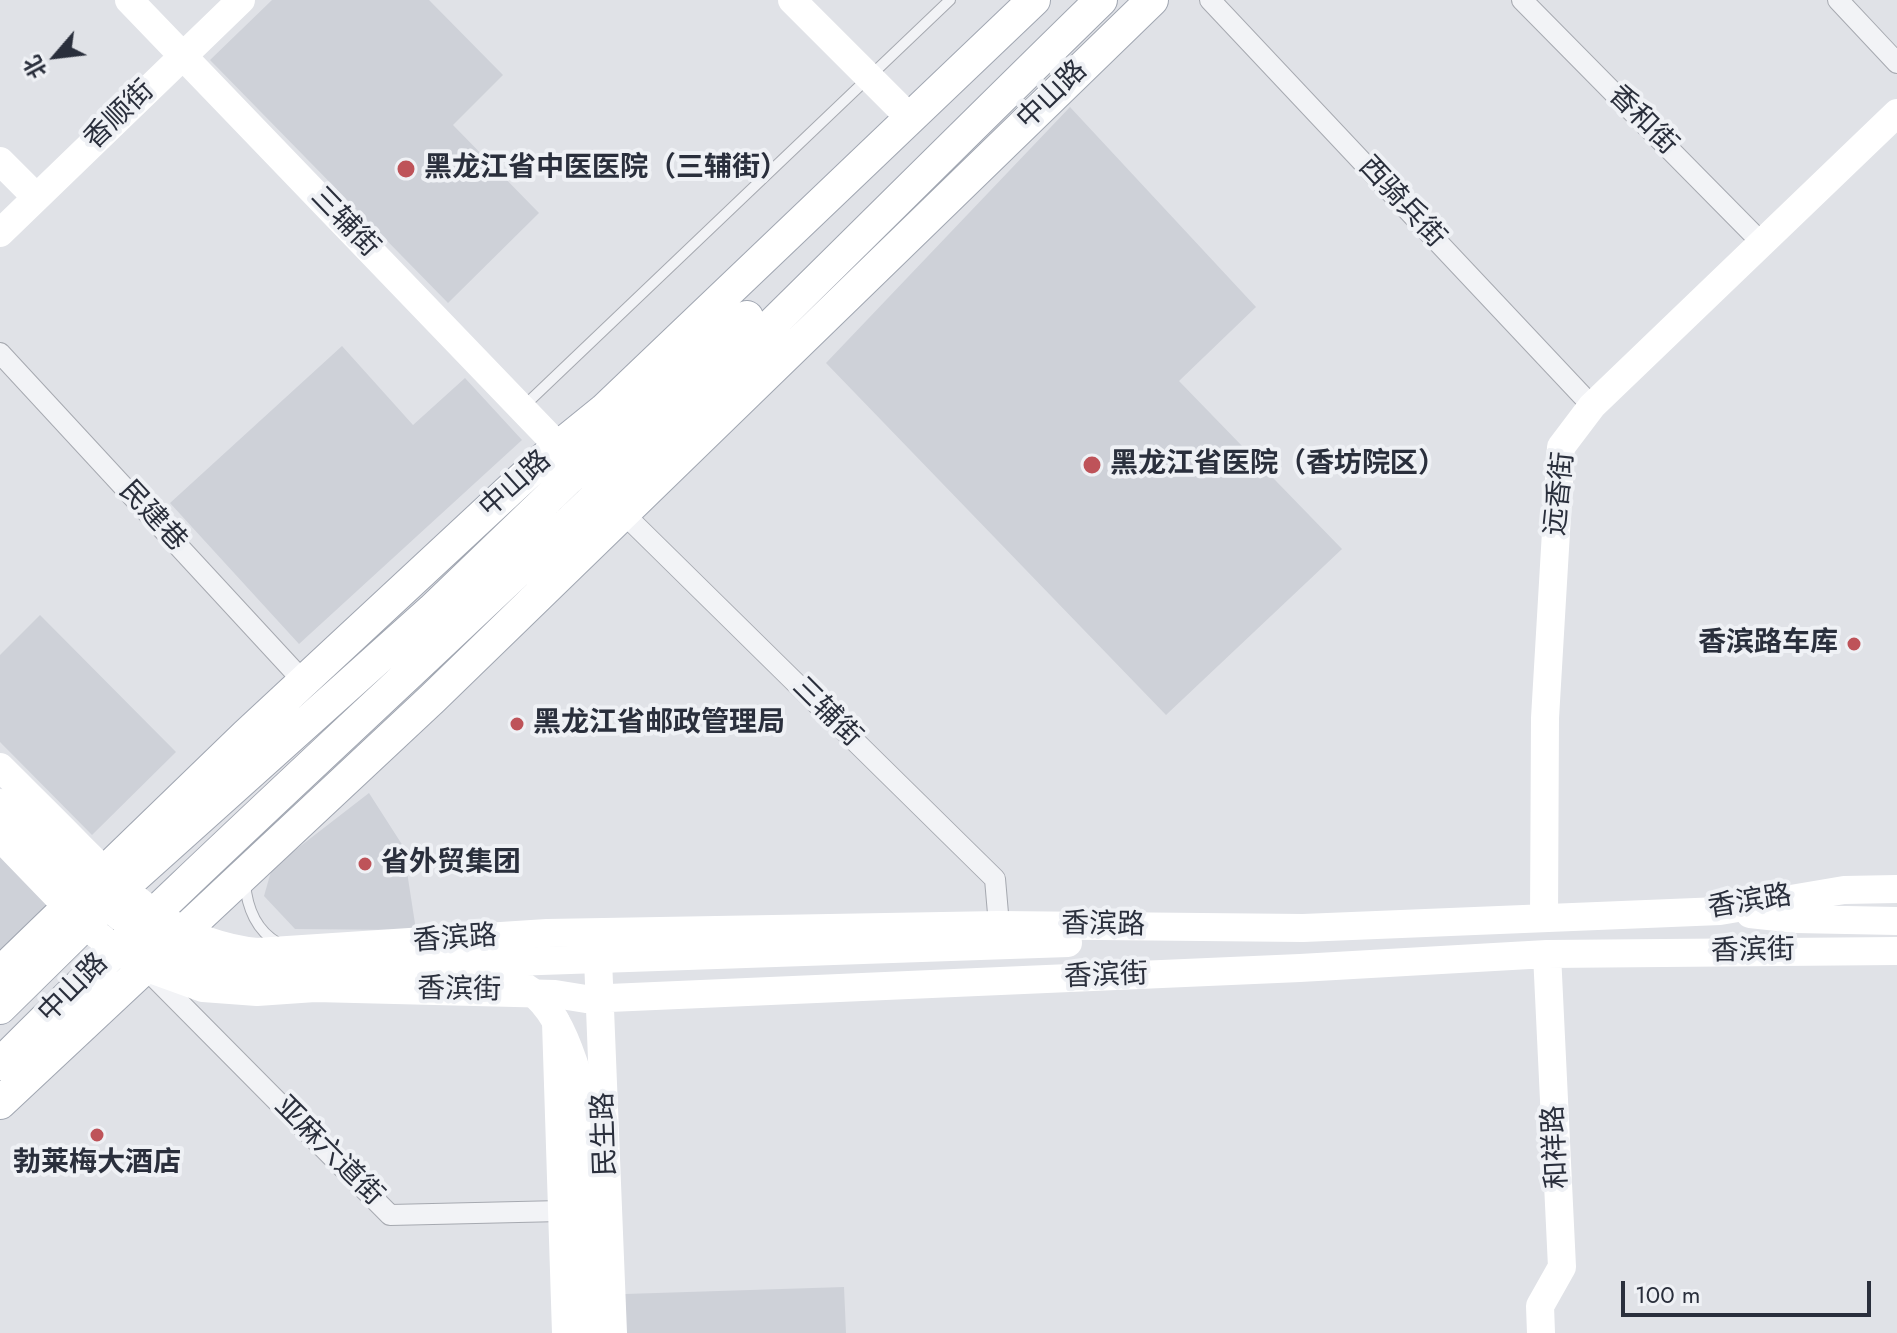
<!DOCTYPE html>
<meta charset="utf-8">
<style>
body{margin:0}
#map{position:relative;width:1897px;height:1333px;overflow:hidden;background:#e0e2e7;font-family:Jost,"Noto Sans SC",sans-serif}
canvas{display:block}
.north{position:absolute;left:16px;top:16px;width:80px;height:80px;-webkit-text-stroke:6px #eff1f5;paint-order:stroke;rotate:242deg;font-size:22px;font-weight:700;line-height:32px;text-align:center;color:#2a2f3c}
.north::after{content:'';display:block;margin:auto;width:28px;height:36px;background:#2a2f3c;clip-path:polygon(50% 0,100% 100%,50% 72%,0 100%)}
.scale{position:absolute;left:1621px;top:1281px;width:250px;height:36px;box-sizing:border-box;border:4px solid #2a2f3c;border-top:0;padding-left:10px;font-size:24px;line-height:28px;white-space:nowrap;color:#2a2f3c;-webkit-text-stroke:6px #eff1f5;paint-order:stroke}
</style>
<div id="map">
<canvas width="1897" height="1333"></canvas>
<div class="north">北</div>
<div class="scale">100 m</div>
</div>
<script>
const ctx = document.querySelector('canvas').getContext('2d');
ctx.lineJoin = 'round';
function fill(path, color) {
  ctx.fillStyle = color;
  ctx.fill(path, 'evenodd');
}
function trace(path, color, width, dash) {
  ctx.strokeStyle = color;
  ctx.lineWidth = width;
  ctx.lineCap = dash ? 'butt' : 'round';
  ctx.setLineDash(dash || []);
  ctx.stroke(path);
}
function drawText(font, color, halo, rows, align = 'center') {
  ctx.font = font + ' Jost,"Noto Sans SC",sans-serif';
  ctx.lineWidth = 8;
  ctx.setLineDash([]);
  ctx.textBaseline = 'middle';
  ctx.strokeStyle = halo;
  ctx.fillStyle = color;
  for (const [text, x, y, turn = 0] of rows) {
    ctx.save();
    ctx.translate(x, y);
    ctx.rotate((+turn || 0) * Math.PI / 180);
    ctx.textAlign = isNaN(turn) ? turn : align;
    if (halo) ctx.strokeText(text, 0, 0);
    ctx.fillText(text, 0, 0);
    ctx.restore();
  }
}
fill(new Path2D(`
 M272,0H429L503,75L453,125L539,213L448,303L210,60Z
 M1070,107L1256,307L1179,381L1342,549L1166,715L826,363Z
 M342,346L413,425L465,378L522,440L299,644L170,503Z
 M40,615L176,752L92,835L0,742V655Z
 M369,793L403,846L416,930L295,929L264,896L272,868Z
 M0,853L49,906L0,953Z
 M844,1287L846,1333H626L625,1294Z`), '#ced1d8');
const lane = new Path2D(`
 M523,407L950,0
 M245,883C247,908 257,931 278,943`);
const street = new Path2D(`
 M1210,0L1592,406
 M1522,0L1761,242
 M1838,0L1897,63
 M0,353L304,682
 M624,514L995,879L999,925
 M150,973L390,1215L561,1211`);
const primary = new Path2D(`
 M0,973L246,735L541,461L604,410L1034,0
 M0,1008L122,888L432,610L566,481L747,317
 M0,1064C196,868 402,683 602,491C769,329 934,163 1101,0
 M0,1103L432,699L1152,0`);
trace(lane, '#a6a9b0', 12);
trace(street, '#a6a9b0', 22);
trace(primary, '#a0a6b1', 34);
trace(lane, '#f2f3f6', 10);
trace(street, '#f2f3f6', 20);
trace(new Path2D(`
 M129,0L559,447
 M792,0L911,119
 M0,161L36,197
 M0,233L241,0
 M0,767C27,794 55,821 82,849C133,900 182,945 257,952L547,933L999,925L1303,928L1720,911L1844,890L1897,889
 M0,803L82,886
 M0,837L85,925L115,949L145,967L203,988L257,992L315,988L555,994L586,999L1300,968L1547,954L1897,951
 M1750,914L1796,919L1897,921
 M1544,918L1545,718L1561,447L1592,406L1897,113
 M597,934L613,1333
 M556,1022L566,1333
 M578,1076L588,1333
 M1541,1333L1540,1306L1562,1267L1547,954`), '#fff', 28);
trace(primary, '#fff', 32);
trace(new Path2D(`
 M82,886L148,939L213,966L265,971L453,964C532,974 555,1002 578,1076
 M453,964L1068,943`), '#fff', 28);
for (const [x, y, r, color] of [
 [406,169,10,"#be5359"],
 [1092,465,10,"#be5359"],
 [1854,644,8,"#be5359"],
 [517,724,8,"#be5359"],
 [365,864,8,"#be5359"],
 [97,1135,8,"#be5359"]
]) {
  const dot = new Path2D();
  dot.arc(x, y, r, 0, 2 * Math.PI);
  ctx.fillStyle = color;
  ctx.fill(dot);
  trace(dot, '#eff1f5', 3);
}
drawText('28px', '#2a2f3c', '#eff1f5', [
 ["中山路",1053,96,-44],
 ["香顺街",120,116,-44],
 ["香和街",1642,121,45],
 ["西骑兵街",1401,203,47],
 ["三辅街",344,223,46],
 ["中山路",516,485,-42],
 ["远香街",1561,494,-84],
 ["民建巷",152,517,47],
 ["三辅街",826,713,45],
 ["香滨路",1750,903,-9],
 ["香滨路",1103,926,1],
 ["香滨路",455,940,-4],
 ["香滨街",1753,952,-1],
 ["香滨街",1106,977,-2],
 ["中山路",74,989,-45],
 ["香滨街",459,991,1],
 ["民生路",606,1134,-92],
 ["和祥路",1557,1147,-93],
 ["亚麻六道街",328,1152,45]
]);
drawText('bold 28px', '#2a2f3c', '#eff1f5', [
 ["黑龙江省中医医院（三辅街）",424,169],
 ["黑龙江省医院（香坊院区）",1110,465],
 ["香滨路车库",1838,644,"right"],
 ["黑龙江省邮政管理局",533,724],
 ["省外贸集团",381,864],
 ["勃莱梅大酒店",97,1164,"center"]
], 'left');
</script>
